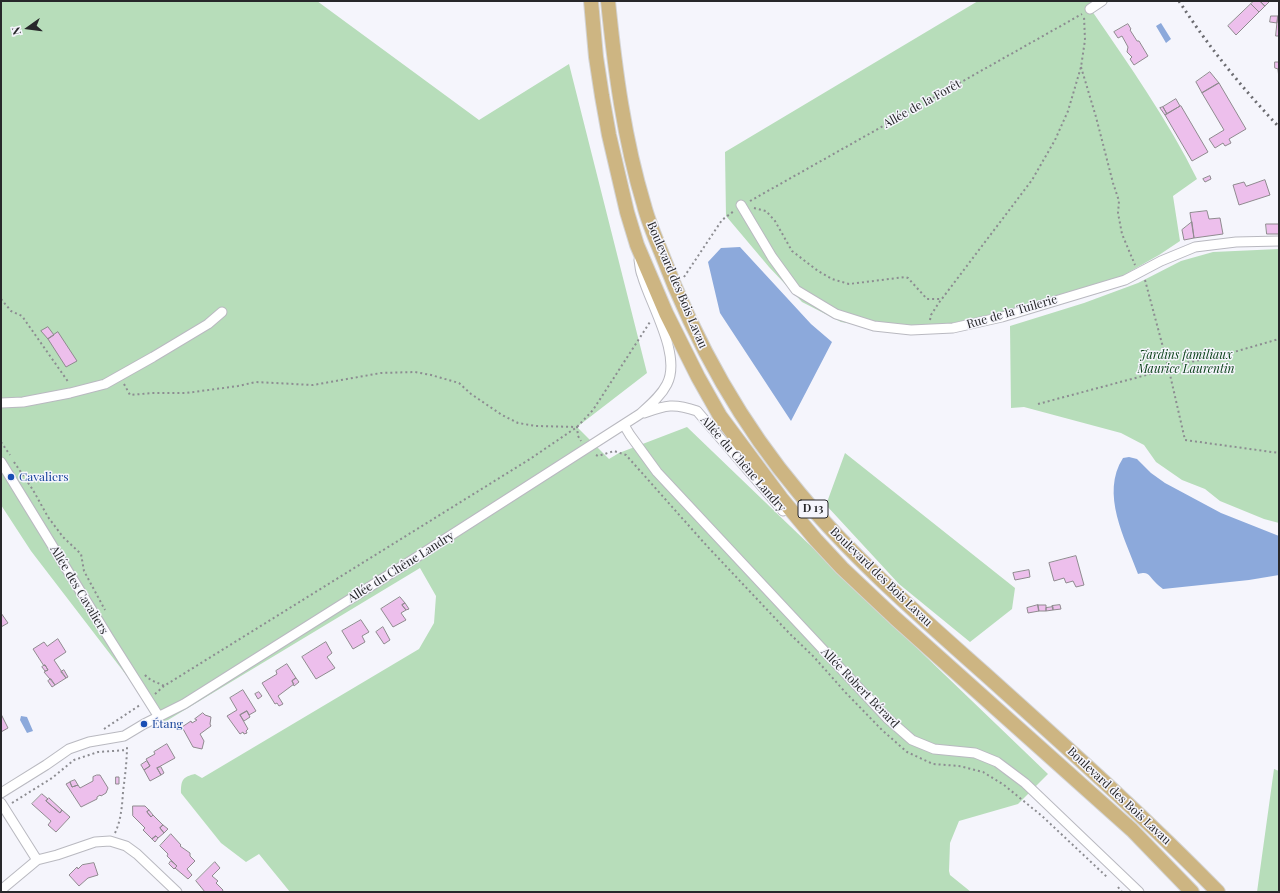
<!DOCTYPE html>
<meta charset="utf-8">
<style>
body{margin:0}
#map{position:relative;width:1280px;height:893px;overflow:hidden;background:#f5f5fc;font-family:"Playfair Display",serif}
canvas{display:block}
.frame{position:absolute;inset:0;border:2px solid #27272a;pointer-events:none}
.north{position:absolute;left:8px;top:8px;width:40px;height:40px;-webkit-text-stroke:3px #f5f5fc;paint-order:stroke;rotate:256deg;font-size:11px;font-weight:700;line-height:16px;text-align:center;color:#27272a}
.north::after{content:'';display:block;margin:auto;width:14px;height:18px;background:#27272a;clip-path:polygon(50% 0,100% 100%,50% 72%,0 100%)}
</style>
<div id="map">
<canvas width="1280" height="893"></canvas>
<div class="frame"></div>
<div class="north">N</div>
</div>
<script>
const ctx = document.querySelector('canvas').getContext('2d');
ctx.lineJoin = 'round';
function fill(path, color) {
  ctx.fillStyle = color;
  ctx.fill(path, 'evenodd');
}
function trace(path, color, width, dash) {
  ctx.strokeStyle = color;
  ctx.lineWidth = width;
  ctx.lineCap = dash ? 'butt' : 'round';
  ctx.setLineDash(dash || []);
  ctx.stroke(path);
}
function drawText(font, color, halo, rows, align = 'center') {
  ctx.font = font + ' "Playfair Display",serif';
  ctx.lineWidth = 3;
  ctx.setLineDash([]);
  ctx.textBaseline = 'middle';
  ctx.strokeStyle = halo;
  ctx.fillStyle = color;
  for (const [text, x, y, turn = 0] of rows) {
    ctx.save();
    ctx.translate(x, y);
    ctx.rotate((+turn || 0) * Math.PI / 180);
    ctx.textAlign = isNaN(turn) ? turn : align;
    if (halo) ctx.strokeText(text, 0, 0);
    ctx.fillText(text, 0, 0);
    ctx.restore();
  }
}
fill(new Path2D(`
 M1,1H317L479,120L569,64L647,373L577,427L609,459L619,453L687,427L1048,774L1018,804L959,821L950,843L949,871L950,875L971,892H290L259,854L246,862L221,843L181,793C181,779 183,777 195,774L202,778L419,649L434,623L436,596L420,568L163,723L31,551L1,505Z
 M978,1H1110L1092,11C1129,65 1168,120 1197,179L1173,196L1180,241L1159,255L1122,276L1001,312L918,331L876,328L841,322L802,302L769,267L726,216L725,152Z
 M1279,249V523L1264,519L1220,501L1205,489L1182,480L1156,462L1144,445L1121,433L1024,407L1011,408L1010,326L1084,303L1138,283L1181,261L1213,252Z
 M845,453L1015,588L1012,609L970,642L899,584L826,505Z
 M1274,769L1279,771V892H1257Z`), '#b7ddba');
fill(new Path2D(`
 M1161,23L1171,39L1166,43L1156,26Z
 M740,247L811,324L832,342L791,421L720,313L708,262L721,248Z
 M1129,457L1137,459L1151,473L1165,483L1221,513L1279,536V575L1249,580L1163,589C1160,587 1157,584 1155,582C1148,575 1149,571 1138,574C1125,538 1100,494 1123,458Z
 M21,716L27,717L33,731L27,733L20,720Z`), '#8ca9db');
const building = new Path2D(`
 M1254,1H1260L1265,6L1259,12L1251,4Z
 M1260,1H1270L1265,6Z
 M1251,4L1259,12L1236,35L1228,26Z
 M1271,16H1278L1277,23L1270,22Z
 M1278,16H1279V36H1276Z
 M1128,24L1131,29L1130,30L1137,41H1139L1148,56L1134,65L1130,59L1132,57L1127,52L1128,47L1122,36L1118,38L1114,32Z
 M1275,62H1279V79L1278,69L1275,68Z
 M1210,72L1219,83L1202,93L1196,82Z
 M1219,83L1246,129L1229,139L1231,143L1225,146L1223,143L1215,148L1209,139L1224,130L1202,93Z
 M1176,99L1180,106L1167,114L1163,107Z
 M1181,106L1208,152L1192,161L1165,115Z
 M1163,107L1167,114L1165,115L1160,108Z
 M1210,176L1211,179L1205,182L1203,179Z
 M1265,180L1270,195L1239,205L1233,185L1244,182L1246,186Z
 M1207,211L1209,219L1220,218L1223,234L1194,238L1190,213Z
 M1192,222L1194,238L1184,240L1182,230Z
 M1266,224H1279V234H1267Z
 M48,327L54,335L48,339L41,331Z
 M58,332L77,361L66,367L48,339Z
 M1076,556L1084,585L1076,587L1073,581L1066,583L1064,578L1054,581L1049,563Z
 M1029,570L1030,577L1015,580L1013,573Z
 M400,597L405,603L402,605L406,610L401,613L406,620L393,627L381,609Z
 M405,603L409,609L406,610L402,605Z
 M1038,605H1046V611H1039Z
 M1038,605L1039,611L1028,613L1027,608Z
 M1060,605L1061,609L1053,610L1052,606Z
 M1053,607V610L1046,611V608Z
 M1,613L8,623L1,627Z
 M361,620L369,632L362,636L365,642L353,649L342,631Z
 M383,627L390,640L384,644L376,632Z
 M58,639L66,652L54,660L66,678L55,685L44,672L48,670L45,665L44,666L33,649L44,642L47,646Z
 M326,642L332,653L327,657L335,668L316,679L302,657Z
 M287,664L296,678L292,681L294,684L278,696L283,704L279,706L277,703L275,704L262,683L277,674L276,671Z
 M45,665L48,670L45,671L42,667Z
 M64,670L68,677L66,678L61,672Z
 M296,678L299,682L294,686L292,681Z
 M51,679L55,685L52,687L48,681Z
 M243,690L256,711L249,715L247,711L240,715L248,729L246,731L247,733L244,734L243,732L240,734L227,716L237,710L230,698Z
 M259,692L262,696L258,699L255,694Z
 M247,711L250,717L244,721L240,715Z
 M203,713L205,715L211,717L210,724L211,726L200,734L204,741L202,749L193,747L182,727L191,721L192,723L197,720L195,719Z
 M1,714L8,728L1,732Z
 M167,744L175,758L157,768L161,775L150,781L144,770L150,766L146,759L155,754L154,752Z
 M147,761L150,766L144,770L141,765Z
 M161,767L164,773L161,775L157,768Z
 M97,775H100L108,788L106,793L101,796L100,795L97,797V799L81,807L66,784L70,782L72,787L78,785L80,788L93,781V777Z
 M116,777H119V784H116Z
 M75,780L78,785L72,787L70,782Z
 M42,794L48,799L46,801L60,813L62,810L70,817L56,832L48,825L51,821L32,804Z
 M49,798L62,810L60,813L46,801Z
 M133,806H145L149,810L147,812L151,817L153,815L163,825L160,828L164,833L158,838L156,836L152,839L143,830L145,828L133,816Z
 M149,810L153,815L151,817L147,812Z
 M163,825L168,829L164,833L160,828Z
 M171,834L181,845L180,846L190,853V856L195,861L187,869L192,875L188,879L175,868L177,866L167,856L168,854L160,846Z
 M156,836L158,838L155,842L152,839Z
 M171,861L177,866L174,869L169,864Z
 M215,862L220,868L212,876L218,881L216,883L223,890L222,892H205L196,881Z
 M94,863L98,875L88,878L79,886L69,875L77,867L78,869L82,865Z`);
fill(building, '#edbfec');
trace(building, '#8f8a8f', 1);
const minor = new Path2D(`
 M1090,9L1102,1
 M741,205L772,257L796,290L836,314L874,326L911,330L953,328L1002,317L1125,280L1161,261L1195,247L1236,242L1279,241
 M1,403L23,402L70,393L105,384L153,357L208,324L222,312
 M644,413C666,405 674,403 697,411L783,511
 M624,425L630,435L657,472L887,718L912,740L934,749L975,753L997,762L1025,783L1139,892
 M1,462L109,638L159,717
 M1,793L46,765L69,749L89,742L124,736L144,724L184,704L417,557L640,414C650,405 661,396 667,384C682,355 650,304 642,275C640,271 640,265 639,260
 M1,803L37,860
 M1,890L37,860L57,855L95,842L110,841L126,846L137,854L177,892`);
const primary = new Path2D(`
 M591,1L596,57L602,96L609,135L627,212L637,245L666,313L698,377L720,416L781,498L816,540L842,568L895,618L1132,830L1192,892
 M608,1C615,70 624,139 644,205C648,221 655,237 661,252C694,339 740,423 800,494C855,560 921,617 985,674C1064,745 1144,816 1218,892`);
trace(minor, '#b9b9c0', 11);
trace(primary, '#d4d4d4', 16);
trace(new Path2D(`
 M1081,67L1096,117L1113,183L1119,201L1118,213L1122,234L1135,265
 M750,201L1082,14
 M754,208L766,211L775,221L792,251L818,271L832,279L849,284L905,277L908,278L927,299H941
 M684,277L722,220L734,211
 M1145,280L1168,366L1185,440L1279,453
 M1,299L11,311L22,316L69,383
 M930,320L931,315L938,304L1032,180L1055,140L1068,111L1081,67L1085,40L1084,16
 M124,384L130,395L152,393H186L238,386L256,382L313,385L381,373L415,372L431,375L459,383L471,394L502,415L518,423L536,426L577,427L578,436L581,441
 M1038,404L1169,369L1185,363L1220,356L1279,339
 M1,442L10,455
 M596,455L598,456L614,451L626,455L706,545L790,634L814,657L845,692L882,730L907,752L933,764L959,766L983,772L1004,785L1042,816L1107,877
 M14,462L33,490L48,517L63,537L81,554L84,571L105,610
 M145,675C150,681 157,682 164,686
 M155,694L164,686L530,459L577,427L593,410L650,322
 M104,729L140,705
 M12,803L52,778L74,760L98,752L127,750
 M115,833C121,820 122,807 123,792C125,776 127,761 127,745
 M1118,887L1122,892`), '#8c8c91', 2, [2, 3]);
trace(minor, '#fff', 9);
trace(primary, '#cdb582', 14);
trace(new Path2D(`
 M1179,1C1208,46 1242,88 1279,127`), '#6b6b70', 3, [2, 4]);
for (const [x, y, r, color] of [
 [11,477,4,"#1a4fb4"],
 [144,724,4,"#1a4fb4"]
]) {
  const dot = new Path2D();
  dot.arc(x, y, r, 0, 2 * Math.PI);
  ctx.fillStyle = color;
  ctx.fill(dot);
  trace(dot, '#f5f5fc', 1.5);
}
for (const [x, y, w] of [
 [813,509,30]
]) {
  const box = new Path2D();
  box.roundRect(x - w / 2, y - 9, w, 18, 3);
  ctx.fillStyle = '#f5f5fc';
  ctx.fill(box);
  trace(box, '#27272a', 1);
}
drawText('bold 11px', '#27272a', null, [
 ["D 13",813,509]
]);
drawText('12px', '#27272a', '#f5f5fc', [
 ["Allée de la Forêt",922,104,-29],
 ["Boulevard des Bois Lavau",677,285,67],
 ["Rue de la Tuilerie",1012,312,-16],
 ["Allée du Chêne Landry",743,464,49],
 ["Allée du Chêne Landry",401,567,-32],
 ["Boulevard des Bois Lavau",881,577,44],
 ["Allée des Cavaliers",79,590,59],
 ["Allée Robert Bérard",860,688,46],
 ["Boulevard des Bois Lavau",1119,796,43]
]);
drawText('italic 12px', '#073e15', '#f5f5fc', [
 ["Jardins familiaux",1186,355],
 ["Maurice Laurentin",1186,369]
]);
drawText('12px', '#164399', '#f5f5fc', [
 ["Cavaliers",19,477],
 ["Étang",152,724]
], 'left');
</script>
